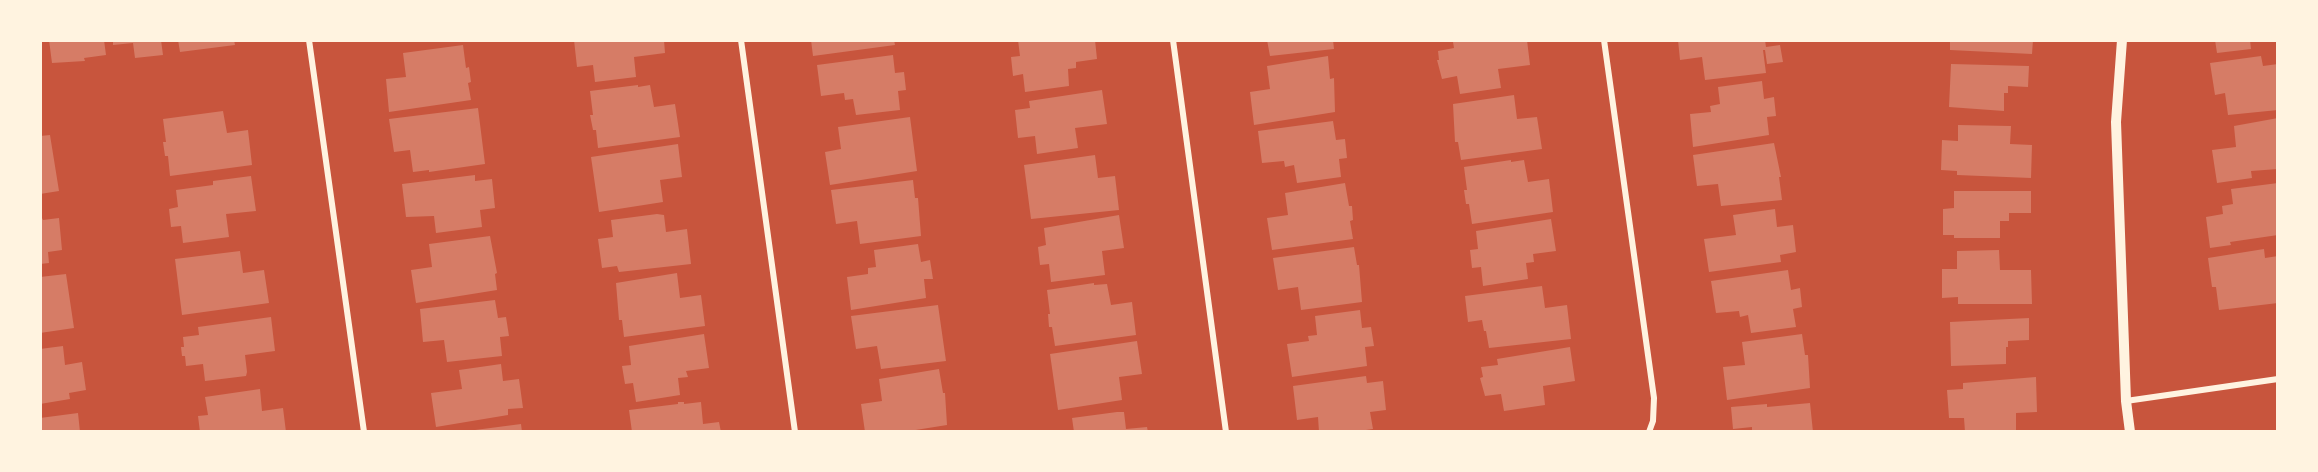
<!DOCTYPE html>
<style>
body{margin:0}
#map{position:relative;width:2318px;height:472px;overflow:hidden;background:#c8553d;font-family:"Source Sans 3",sans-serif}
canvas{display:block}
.frame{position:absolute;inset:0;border:42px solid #fff3e0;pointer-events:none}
</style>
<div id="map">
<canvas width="2318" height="472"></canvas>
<div class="frame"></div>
</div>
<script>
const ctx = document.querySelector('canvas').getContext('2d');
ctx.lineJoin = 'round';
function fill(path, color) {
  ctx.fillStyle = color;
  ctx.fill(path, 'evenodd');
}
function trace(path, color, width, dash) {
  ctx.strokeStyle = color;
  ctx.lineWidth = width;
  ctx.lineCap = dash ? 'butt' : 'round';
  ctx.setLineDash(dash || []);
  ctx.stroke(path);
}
fill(new Path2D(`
 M49,40H104L106,55L84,58L85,61L52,63Z
 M113,40H161L163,55L135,58L133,43L113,45Z
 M178,40H234L235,45L180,52Z
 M574,40H664L665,53L634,57L636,77L595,82L593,65L577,67Z
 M811,40H894L895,45L813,56Z
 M1018,40H1095L1097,59L1076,62V68L1068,69L1069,86L1025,92L1023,74L1013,76L1011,57L1020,56Z
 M1267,40H1333L1334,49L1270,56Z
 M1466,40H1527L1530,65L1498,69L1501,88L1460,94L1457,76L1442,79L1437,60H1439L1438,51L1454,48L1453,42Z
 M1678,40H1765L1766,47L1780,45L1783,62L1767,64L1765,50H1763L1766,73L1705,80L1702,57L1680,60Z
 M1950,40H2033L2032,54L1950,50Z
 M2215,40H2250L2251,49L2217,53Z
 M463,45L466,68L469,67L471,82L468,83L471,100L389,112L386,79L406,77L403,53Z
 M893,55L895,73L904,72L906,90L898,91L900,110L856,115L853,99L845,100L844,93L821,96L817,65Z
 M1328,56L1330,79L1334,78L1335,112L1254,125L1250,92L1270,89L1267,66Z
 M2261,56L2263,66L2278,64V110L2228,115L2225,93L2215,95L2210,63Z
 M1951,64L2029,66L2028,87L2008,86V93H2004V111L1949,107Z
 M1762,81L1764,99L1774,97L1776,116L1767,117L1769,135L1693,147L1690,114L1711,112L1710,106L1720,104L1718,87Z
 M638,85V87L650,85L654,107L675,104L680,137L598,148L596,130H593L590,115H593L590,91Z
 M1102,90L1107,124L1075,128L1078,148L1037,154L1035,136L1018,138L1015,110L1030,108L1029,101Z
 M1514,95L1517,119L1537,117L1542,149L1461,160L1458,142H1455L1453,104Z
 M478,108L485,164L429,172V170L413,172L410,150L394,152L389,119Z
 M223,111L227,133L248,130L252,165L170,176L168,156H165L163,142H166L163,119Z
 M910,117L917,171L830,185L825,152L841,149L838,127Z
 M2278,118V169L2251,171L2252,178L2217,183L2212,150L2236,147L2234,126Z
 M1333,121L1336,140L1345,139L1347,158L1339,159L1341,177L1297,183L1294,165L1285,167L1284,161L1262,163L1258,131Z
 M1958,125L2011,126L2010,144L2032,145L2031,178L1957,175V171L1941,170L1942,140L1958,141Z
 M50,135L59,191L40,194V136Z
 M1774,143L1781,177H1779L1782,200L1721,206L1718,184L1697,186L1693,155Z
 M678,144L682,177L660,180L663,202L599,212L591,157Z
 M1095,155L1098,178L1115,176L1119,210L1031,219L1024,165Z
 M1511,160V162L1524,160L1528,182L1549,179L1553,212L1472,224L1469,204H1466L1464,190H1467L1464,167Z
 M475,175V181L492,179L495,208L480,210L482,227L436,233L434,216L406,217L402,184Z
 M251,176L256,211L226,214L229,237L183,243L181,226L171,227L169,209L178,207L176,190L213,185V181Z
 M913,180L915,198H918L921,236L860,244L857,221L836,224L831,190Z
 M1345,183L1349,206H1352L1353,220L1350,221L1353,239L1272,250L1267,218L1288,215L1285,193Z
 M2278,183V235L2230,242L2231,245L2210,248L2206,217L2223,214L2222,206L2233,204L2231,189Z
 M1954,191H2031V213H2009V221H2000V238H1954V235H1943V209L1954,208Z
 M1775,209L1777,227L1793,225L1796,252L1780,255L1781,262L1709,272L1704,239L1736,235L1733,215Z
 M40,214L43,220L59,218L62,250L48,252L49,263L40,264Z
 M657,214L664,215L666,232L687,229L691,264L619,272L617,266L602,268L598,239L613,237L611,220Z
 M1119,215L1124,248L1102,251L1105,275L1051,282L1049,264L1040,265L1038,247L1046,245L1044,228Z
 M1551,219L1556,251L1533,254L1534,262L1526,263L1528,279L1483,286L1481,267L1472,268L1470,250L1478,249L1476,231Z
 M490,236L497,273L495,274L497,290L416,303L411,270L432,267L429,244Z
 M918,244L921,262L930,260L933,279H924L926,298L851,310L847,277L868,274V268L876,267L874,250Z
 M1354,247L1357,265H1359L1362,302L1301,310L1298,287L1278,290L1273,258Z
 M2264,249L2265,258L2278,256V303L2219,310L2216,287H2212L2208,258Z
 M1999,250L2000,270H2031L2032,304H1958V297L1942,298V269H1957V251Z
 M240,251L243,273L264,270L269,303L182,315L175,259Z
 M1788,270L1791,290L1800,288L1802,307L1793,309L1796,327L1751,333L1748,315L1740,317L1739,311L1716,313L1711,281Z
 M677,273L680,298L701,295L705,326L624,337L622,320H619L616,283Z
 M66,274L74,328L40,333V277Z
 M1094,283V285L1107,284L1111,305L1132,302L1136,335L1055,346L1052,327H1049L1048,314H1050L1047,290Z
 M1542,286L1545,308L1567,305L1571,339L1489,348L1486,331H1484L1482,320L1468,322L1465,296Z
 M495,300L498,318L506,317L509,336L500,337L502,356L447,362L444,340L423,342L420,309Z
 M938,305L946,361L881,369L877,346L856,349L851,316Z
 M1360,310L1362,328L1371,327L1374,346L1365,347L1367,366L1292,377L1287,344L1309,341L1308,336L1317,335L1315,316Z
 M271,317L275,351L245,355L247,372L246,376L205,381L203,364L186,366L185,356H182L181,347H184L183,337L199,335L198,327Z
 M2029,318V340L2008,341V347H2006V364L1951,366L1950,322Z
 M704,334L709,368L686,371L688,377L678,378L680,395L636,402L633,383L625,384L622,366L631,365L629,346Z
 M1802,334L1805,355H1808L1810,388L1727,400L1723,367L1745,365L1742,342Z
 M1137,341L1142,374L1119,377L1122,400L1058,410L1050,354Z
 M63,346L65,365L82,362L86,390L69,393L70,399L40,404V349Z
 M1570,347L1575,381L1543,386L1545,405L1504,411L1501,394L1485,396L1480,378L1483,377L1481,367L1498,365L1497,359Z
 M501,364L503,381L519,379L523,408L508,409V415L436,427L431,393L462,389L459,370Z
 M939,369L943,393H945L947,425L903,432H865L861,404L882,401L879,379Z
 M1366,376L1367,383L1383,381L1386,410L1370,412L1373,429L1352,432H1319L1318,417L1297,420L1293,386Z
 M2036,377L2037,412L2016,413V432H1965L1964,418H1949L1947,390L1963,389V383Z
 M260,389L262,411L283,408L286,432H200L198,416L208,415L205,397Z
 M678,402H684V404L701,402L703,424L719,422L721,432H632L629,410L678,404Z
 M1810,403L1813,432H1752V427L1733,429L1731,407L1767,404V407Z
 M1117,412H1124L1126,429L1147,427L1148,432H1074L1072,418Z
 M78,413L80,432H40V418Z
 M521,424L522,432H475V430Z`), '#d67c66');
trace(new Path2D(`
 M309,40L364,432
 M741,40L795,432
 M1173,40L1226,432
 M1604,40L1654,398L1653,421L1649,432
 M2126,401L2278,379`), '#fff3e0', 6);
trace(new Path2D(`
 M2122,40L2116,122L2126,401L2130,432`), '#fff3e0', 10);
</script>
